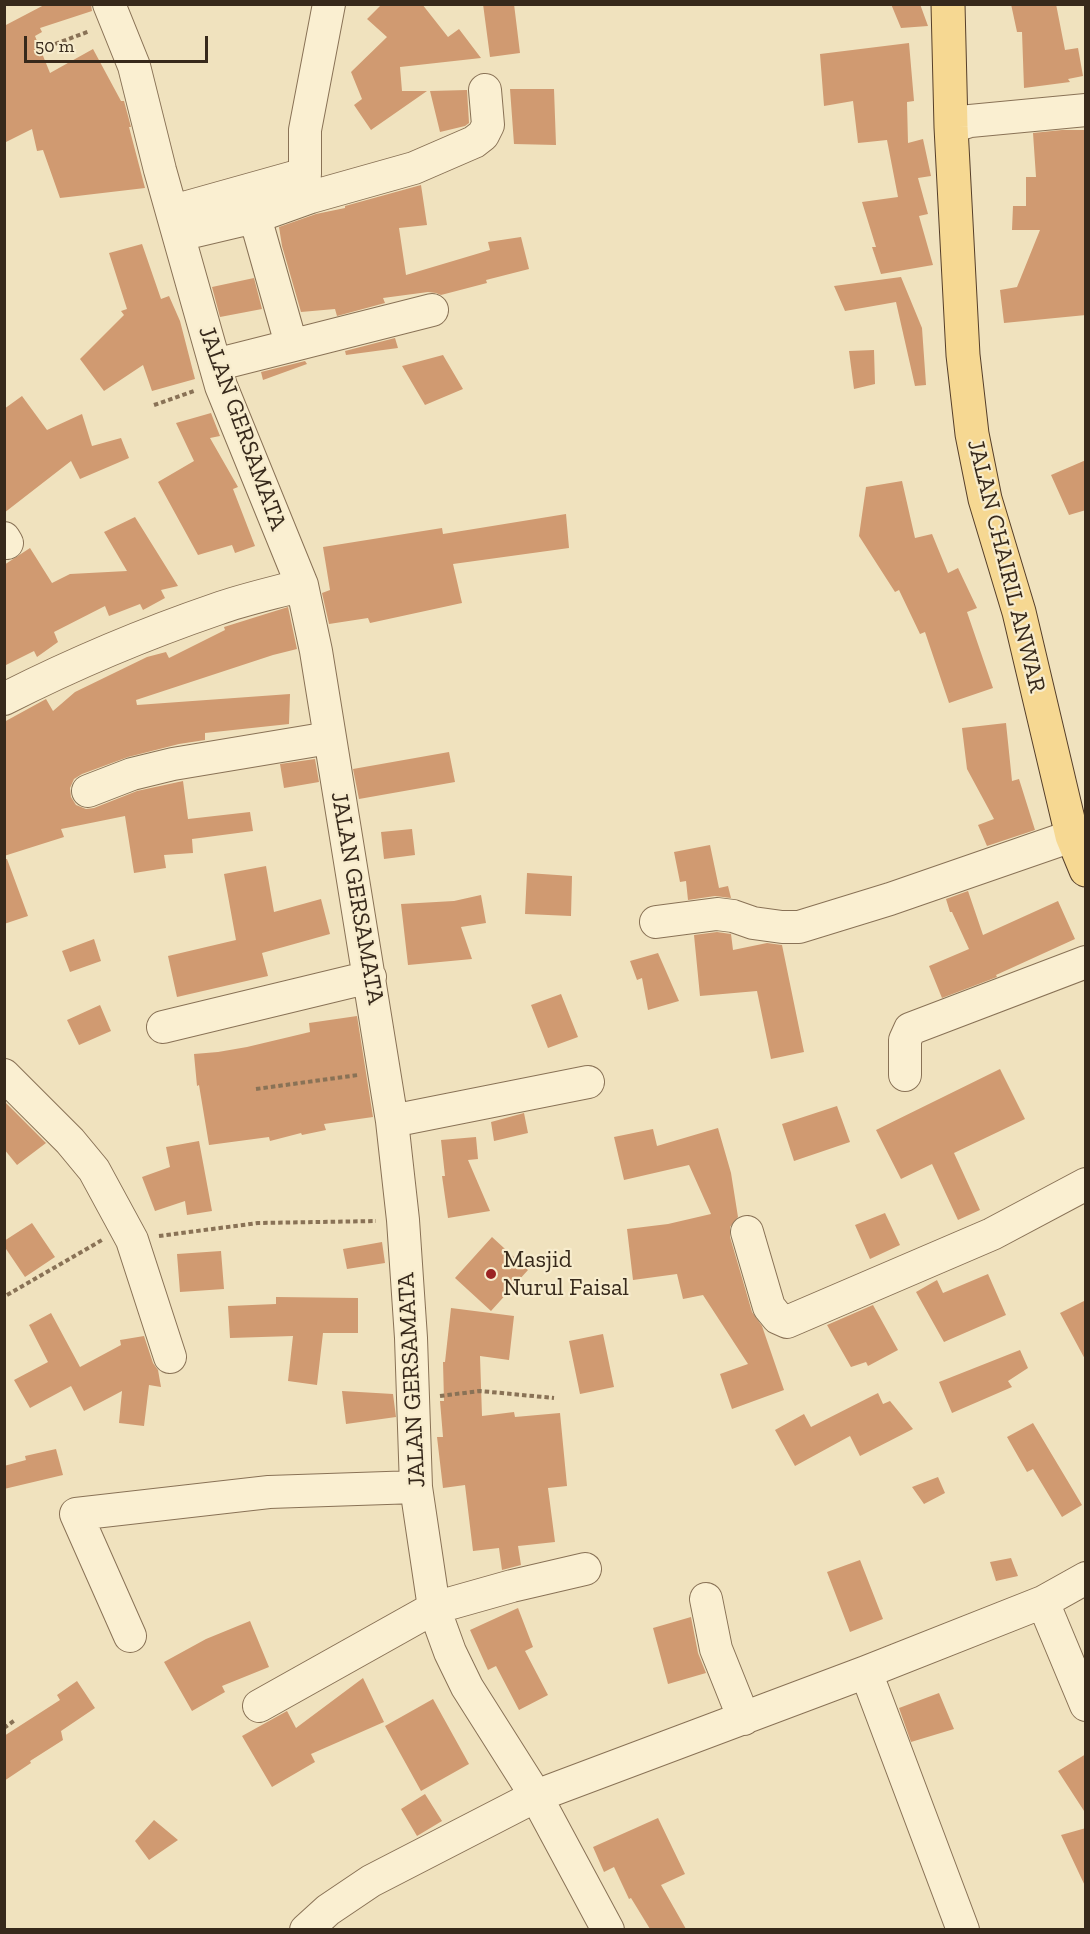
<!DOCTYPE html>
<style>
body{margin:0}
#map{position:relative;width:1090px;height:1934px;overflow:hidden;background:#f0e2be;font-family:"Zilla Slab",serif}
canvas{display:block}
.frame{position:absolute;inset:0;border:6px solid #37291b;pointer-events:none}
.scale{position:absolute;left:24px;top:36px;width:184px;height:27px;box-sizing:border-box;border:3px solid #37291b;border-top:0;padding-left:8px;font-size:18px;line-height:21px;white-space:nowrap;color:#37291b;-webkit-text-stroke:4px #f7eccd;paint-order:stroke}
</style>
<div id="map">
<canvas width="1090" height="1934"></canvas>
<div class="frame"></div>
<div class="scale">50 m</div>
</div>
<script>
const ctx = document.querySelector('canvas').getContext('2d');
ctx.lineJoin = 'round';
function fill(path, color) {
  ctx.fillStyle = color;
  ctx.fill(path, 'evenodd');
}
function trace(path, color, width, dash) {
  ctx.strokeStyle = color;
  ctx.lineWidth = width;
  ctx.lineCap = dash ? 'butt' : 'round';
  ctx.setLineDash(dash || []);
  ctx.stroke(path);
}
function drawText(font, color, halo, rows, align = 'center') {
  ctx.font = font + ' "Zilla Slab",serif';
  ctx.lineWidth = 4.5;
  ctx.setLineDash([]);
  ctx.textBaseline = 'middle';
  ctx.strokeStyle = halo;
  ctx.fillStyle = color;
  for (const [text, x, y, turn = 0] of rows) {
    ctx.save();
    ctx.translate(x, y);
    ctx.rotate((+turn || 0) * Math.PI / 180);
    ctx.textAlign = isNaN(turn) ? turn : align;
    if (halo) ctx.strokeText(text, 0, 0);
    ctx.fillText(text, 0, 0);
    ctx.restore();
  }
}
fill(new Path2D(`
 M46,4H91L92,11L40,28L42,32L35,36L50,73L93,49L121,101H124L131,127H129L145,188L60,198L43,150L37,151L32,129L4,143V26Z
 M382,4H422L448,37L459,29L481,58L400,67L402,91H427L371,130L354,105L362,99L351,72L387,37L367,19Z
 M483,4H514L520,53L490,57Z
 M891,4H920L928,26L901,28Z
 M1011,4H1056L1065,50L1078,48L1083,76L1068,79L1070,82L1024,88L1022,32H1017Z
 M909,43L914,101L907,102L908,143L923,139L931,176L918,178L928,214L919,216L933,265L881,274L872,247H876L862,202L898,197L887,140L858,143L853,101L824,106L820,54Z
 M510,89H554L556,145L514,144Z
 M467,90L469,123L465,126L440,132L430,91Z
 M1062,130H1086V315L1004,323L1000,290L1017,287L1040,230H1012L1013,206H1026V177H1036L1033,133Z
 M421,185L427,225L399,228L406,275L490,250L488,242L521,237L529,269L486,280L487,283L441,295L436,293L428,292L383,298L385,303L337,316L335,309L301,312L282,246L279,227L316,214L345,208V206Z
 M142,244L161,299L169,296L180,321L195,379L152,391L143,365L104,391L80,359L124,315L121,311L127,309L109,253Z
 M901,277L922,328L926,385L915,386L896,302L845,311L834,286Z
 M254,278L262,309L220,317L212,287Z
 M395,338L398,348L346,355L345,351Z
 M874,350L875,384L854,389L849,351Z
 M443,355L463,389L425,405L402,366Z
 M305,361L307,364L263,380L261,372Z
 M22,396L47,430L82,414L92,446L121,438L129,458L80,479L71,461L4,513V409Z
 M211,413L220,436L210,438L238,487L233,489L255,546L235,553L232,545L198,555L158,482L194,461L176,423Z
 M1086,460V510L1069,515L1051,475Z
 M902,481L915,538L932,534L948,573L958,568L977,608L967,612L993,688L949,703L925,632L920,634L899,590L895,592L859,536L866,487Z
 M566,514L569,548L453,564L462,603L370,623L368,618L329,624L322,593L330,590L323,547L442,528L443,534Z
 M135,517L178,586L161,590L165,598L143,610L140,604L109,616L105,606L54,632L58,642L37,657L34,651L4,666V565L30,548L52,583L70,574L127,571L104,532Z
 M288,607L297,649L273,655L136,700L137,705L290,694L289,724L205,733V740L179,744L128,757L82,774L74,779L70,788L71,797L76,805L86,809L94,808L137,791L183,781L188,819L250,812L253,831L192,839L193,853L164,855L166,868L134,873L125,816L61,829L64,837L4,856V722L46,699L53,711L75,692L147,657L166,652L169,658L225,630L224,627Z
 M1006,723L1012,781L1019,779L1035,830L987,846L978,825L994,819L967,769L962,728Z
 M449,752L455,782L359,799L353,769Z
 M315,759L319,782L284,788L280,764Z
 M412,829L415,855L384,859L381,832Z
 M710,845L719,888L728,886L731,898L715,896L688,900L686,881L680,882L674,852Z
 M4,859H7L28,916L4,924Z
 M266,866L274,912L321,899L330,934L262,953L268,976L177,997L168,956L236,940L224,874Z
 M527,873L572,876L571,916L525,914Z
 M968,891L983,935L1058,901L1075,939L996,975L997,977L942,998L929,966L969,949L952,912H950L946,899Z
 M481,895L486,923L461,927L472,959L408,965L401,904L454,901Z
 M717,932L731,934L733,950L767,943L782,945L804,1052L771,1059L757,991L700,996L694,935Z
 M94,939L101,961L70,972L62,951Z
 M658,953L679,1001L648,1010L642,978L637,980L630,961Z
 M561,994L578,1037L548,1048L531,1005Z
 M100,1005L111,1031L79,1045L67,1020Z
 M357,1016L373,1117L324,1124L326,1130L302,1135L301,1133L270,1141L269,1137L209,1145L199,1085L197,1086L194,1054L218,1052L247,1047L310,1032L309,1023Z
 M1000,1069L1025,1119L954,1153L980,1210L958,1220L932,1164L901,1179L876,1130Z
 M4,1101L46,1143L17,1165L4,1149Z
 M837,1106L850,1142L794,1161L782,1124Z
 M524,1113L528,1133L494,1141L491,1122Z
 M718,1128L731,1173L738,1217L730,1227V1237L752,1312L762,1326L784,1390L732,1409L720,1374L748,1364L703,1295L683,1299L677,1274L633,1280L627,1229L668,1224L711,1214L689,1165L624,1180L614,1137L653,1129L657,1146Z
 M476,1137L478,1159L468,1160L490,1211L448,1218L442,1176H445L441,1140Z
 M199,1141L212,1211L187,1215L185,1201L155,1211L142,1177L170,1167L166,1147Z
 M885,1213L900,1245L870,1259L855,1225Z
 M32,1223L55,1257L25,1277L4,1246V1241Z
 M492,1237L528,1270L491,1311L455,1278Z
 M382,1242L385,1263L347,1269L343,1249Z
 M221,1251L224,1289L180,1292L177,1254Z
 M988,1274L1006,1315L944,1342L916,1292L937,1280L943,1293Z
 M276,1297L358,1298V1333H323L317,1385L288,1381L293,1336L230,1338L228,1306L276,1304Z
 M1086,1300V1361L1060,1313Z
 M873,1305L898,1350L868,1366L866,1362L851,1367L827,1325Z
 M451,1308L514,1316L509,1360L480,1356L482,1416L514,1412L515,1417L560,1413L567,1486L548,1488L555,1542L518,1546L521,1565L502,1570L499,1548L473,1551L465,1485L443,1488L437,1437H443L440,1401H444L443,1362H445Z
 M51,1313L80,1367L121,1345L120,1340L144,1336L153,1363L158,1370L161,1387L149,1385L144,1426L119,1423L122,1391L84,1411L71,1386L30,1408L14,1380L48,1362L29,1325Z
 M603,1334L614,1387L580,1394L569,1341Z
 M1020,1350L1028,1368L1008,1381L1012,1387L952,1413L939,1382Z
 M342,1391L393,1394L396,1417L346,1424Z
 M878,1393L883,1404L890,1401L913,1429L860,1456L850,1436L795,1466L775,1430L804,1414L811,1427Z
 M1033,1423L1082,1505L1062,1517L1033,1469L1027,1472L1007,1437Z
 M56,1449L63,1475L4,1489V1466L26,1460L25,1456Z
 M938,1477L945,1493L924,1504L912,1487Z
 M1011,1558L1018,1576L996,1581L990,1562Z
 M860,1560L883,1619L850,1632L827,1572Z
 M518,1608L533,1647L525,1651L548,1695L519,1710L496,1666L488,1670L470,1630Z
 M691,1617L698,1653L706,1673L668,1684L653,1628Z
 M250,1621L269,1667L222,1686L225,1692L192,1711L164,1662L206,1639Z
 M363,1678L384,1722L311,1754L315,1762L272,1787L242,1736L287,1711L296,1728Z
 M77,1681L95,1708L61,1731L63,1740L30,1761L31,1763L4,1781V1736L60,1700L57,1695Z
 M939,1693L954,1729L911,1742L899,1708Z
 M433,1699L469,1764L421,1791L385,1726Z
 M1086,1754V1814L1058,1771Z
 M425,1794L442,1821L417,1836L401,1809Z
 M658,1818L685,1874L661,1885L686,1929H650L631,1898L629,1899L614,1867L604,1872L593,1847Z
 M154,1820L178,1840L149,1860L135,1841Z
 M1086,1828V1888L1061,1835Z`), '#d09a71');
const minor = new Path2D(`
 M109,4L134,66L160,170L221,386L302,585L316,651L392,1121L403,1220L411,1338L416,1487L434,1608L450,1652L467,1687L536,1796L608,1930
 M951,127L970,121L1086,110
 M173,211L305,174V130L329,4
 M255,217L291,344
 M179,235L255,217L311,197L414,168L474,142L483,135L488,125L485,90
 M215,365L432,310
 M4,538L7,543
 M4,699C73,664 144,634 217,609C245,599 274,593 302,585
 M88,791L132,774L173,764L329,738
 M656,922L717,914L733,916L753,923L782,927H799L890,899L1072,836
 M163,1027L370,977
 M4,1075L70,1141L94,1170L132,1240L170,1357
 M905,1075V1040L910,1029L1086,962
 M392,1121L588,1082
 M747,1232L769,1307L778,1318L787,1322L992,1234L1086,1184
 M706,1599L716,1649L744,1719
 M1043,1602L1086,1705
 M130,1636L76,1514L269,1492L416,1487
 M866,1672L963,1930
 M259,1706L434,1608L512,1586L585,1569
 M306,1930L328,1910L371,1881L536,1796L866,1672L1043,1602L1086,1578`);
const major = new Path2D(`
 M948,4L951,127L963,355L972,434L985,499L1019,612L1072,836L1086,870`);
trace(minor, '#897256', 34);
trace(major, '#563f2a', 35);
trace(new Path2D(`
 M55,44L90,31
 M154,405L194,391
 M256,1089L358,1075
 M159,1236L258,1223L376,1221
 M7,1295L102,1240
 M440,1396L480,1391L554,1398
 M4,1728L15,1720`), '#897256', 4, [4.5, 3]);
trace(minor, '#faefd1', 32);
trace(major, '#f6d892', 33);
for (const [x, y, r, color] of [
 [491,1274,6,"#9b2323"]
]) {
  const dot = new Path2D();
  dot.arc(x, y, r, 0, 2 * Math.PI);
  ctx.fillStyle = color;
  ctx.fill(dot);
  trace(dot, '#f7eccd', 2);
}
drawText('24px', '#37291b', '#f7eccd', [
 ["JALAN GERSAMATA",242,428,70],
 ["JALAN CHAIRIL ANWAR",1006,566,76],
 ["JALAN GERSAMATA",357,898,80],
 ["JALAN GERSAMATA",412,1380,-93]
]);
drawText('24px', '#37291b', '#f7eccd', [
 ["Masjid",503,1260],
 ["Nurul Faisal",503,1288]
], 'left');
</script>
